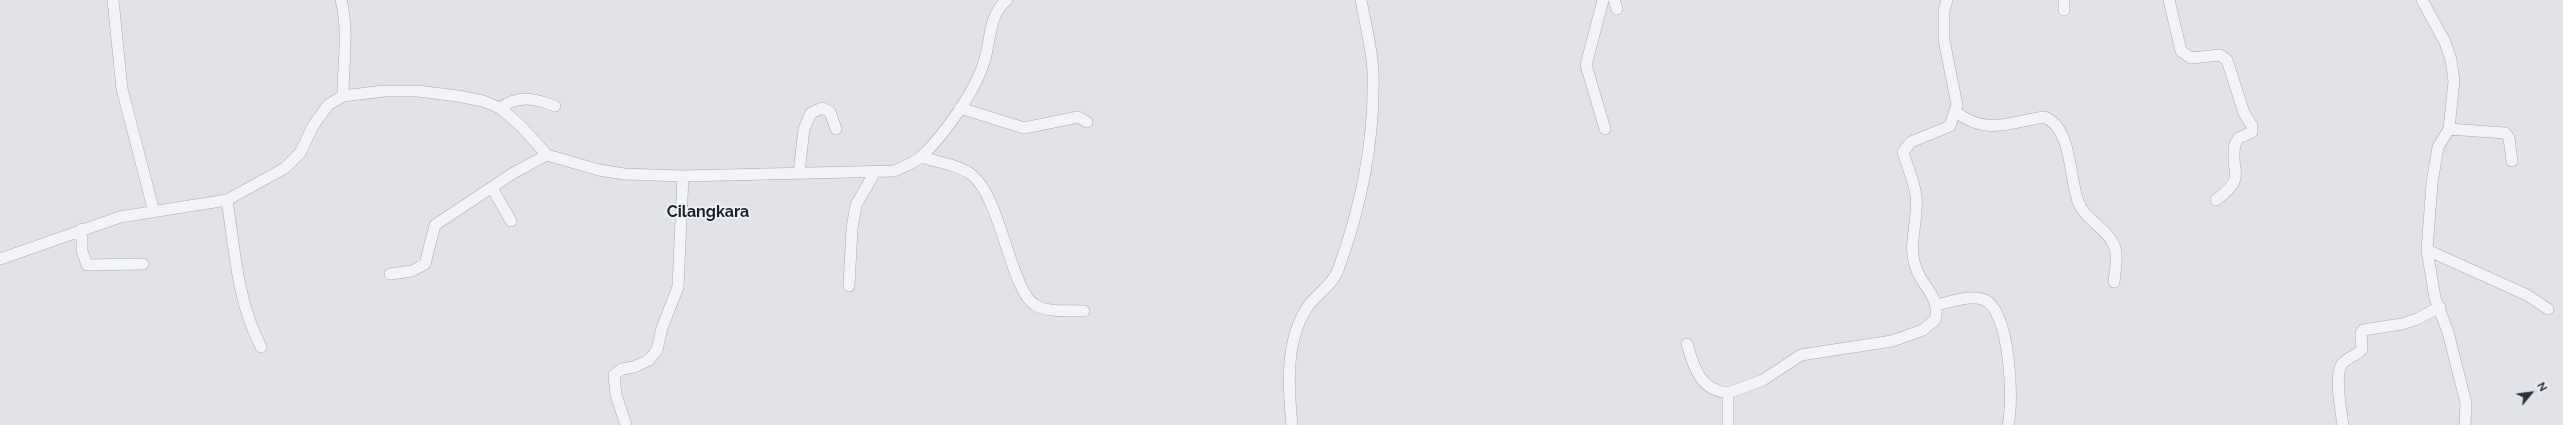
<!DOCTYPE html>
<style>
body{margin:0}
#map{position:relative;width:2563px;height:425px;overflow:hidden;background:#e1e3e8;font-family:Raleway,sans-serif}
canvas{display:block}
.north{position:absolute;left:2511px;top:373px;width:40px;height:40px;-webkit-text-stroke:3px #f0f2f5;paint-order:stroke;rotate:61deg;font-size:11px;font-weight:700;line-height:16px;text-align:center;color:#2b303e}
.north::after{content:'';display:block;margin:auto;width:14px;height:18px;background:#2b303e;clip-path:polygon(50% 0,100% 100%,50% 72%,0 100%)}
</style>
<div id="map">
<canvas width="2563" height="425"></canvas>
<div class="north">N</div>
</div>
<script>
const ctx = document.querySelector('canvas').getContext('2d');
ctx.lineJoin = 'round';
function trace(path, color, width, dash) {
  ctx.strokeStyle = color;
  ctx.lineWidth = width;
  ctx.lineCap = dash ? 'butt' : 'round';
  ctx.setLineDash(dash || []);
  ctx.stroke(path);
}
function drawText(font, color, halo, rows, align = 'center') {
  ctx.font = font + ' Raleway,sans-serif';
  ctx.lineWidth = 3.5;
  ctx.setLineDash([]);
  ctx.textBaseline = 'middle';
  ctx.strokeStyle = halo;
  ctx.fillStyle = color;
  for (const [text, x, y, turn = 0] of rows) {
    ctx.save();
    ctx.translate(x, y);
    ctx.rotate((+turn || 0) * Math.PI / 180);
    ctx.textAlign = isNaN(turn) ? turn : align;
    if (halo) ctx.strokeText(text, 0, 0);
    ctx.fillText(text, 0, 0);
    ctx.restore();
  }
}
const minor = new Path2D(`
 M113,0L122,89L154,212
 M341,0C349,32 343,63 343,96
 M1603,0L1586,65L1605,129
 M1614,0L1617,9
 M2064,0V10
 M2169,0L2181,51L2191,58L2220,55L2227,60L2244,113L2252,126V132L2239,138L2235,144C2229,174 2249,175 2216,200
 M2422,0L2445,42L2451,60L2454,81L2449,129L2438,147L2432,183L2427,250L2435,298L2448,332L2466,403L2465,425
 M500,108C519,95 534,98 555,106
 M960,108L1024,128L1078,117L1087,122
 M1956,112C1987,136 2010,122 2044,117C2072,127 2069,177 2078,201C2084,219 2105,227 2113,243C2119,254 2115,270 2114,282
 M2449,129L2505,133L2509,138L2512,161
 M921,157C937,162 959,165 972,175C1001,198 1011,291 1035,305C1048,313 1069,310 1084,311
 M799,173L804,129L811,113L822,108L830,112L836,129
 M492,188L511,221
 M227,200C235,251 237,301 261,347
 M82,229V251L87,265L143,264
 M2427,250L2527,295L2548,309
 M0,259L120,217L227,200L285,168L300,153L313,126L328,105L343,96L384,91H417L458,96L483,101L500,108L521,126L547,155L599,170L624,174L683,176L894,171C903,167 914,163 921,157C944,135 975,92 984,62C991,42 988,15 1007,0
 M390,274L412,271L425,264L435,225L515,172L547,155
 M849,286L852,228L856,205L875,172
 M1937,305C1951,302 1971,294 1985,300C2010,312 2014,401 2008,425
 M1687,344C1694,368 1700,390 1728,393
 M626,425L616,395L614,375L622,369L634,367L649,360L657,350L662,328L678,287L683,176
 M1292,425C1288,386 1285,338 1309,305C1318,293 1333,284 1338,270C1361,207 1375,139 1373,72C1372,48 1365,23 1361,0
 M1728,425V393L1763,380L1801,355L1892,341L1923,330L1935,320C1941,297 1923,288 1916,268C1907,246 1919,219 1916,196C1914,180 1907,166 1903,152L1911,142L1950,126L1957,105L1944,40V10L1947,0
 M2343,425C2341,411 2334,375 2342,364C2347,357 2357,356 2362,349L2361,333L2363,330L2402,324L2417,319L2440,307`);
trace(minor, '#a7aab2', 12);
trace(minor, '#f3f4f6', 11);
drawText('bold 16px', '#1d212e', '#f0f2f5', [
 ["Cilangkara",708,212]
]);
</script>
